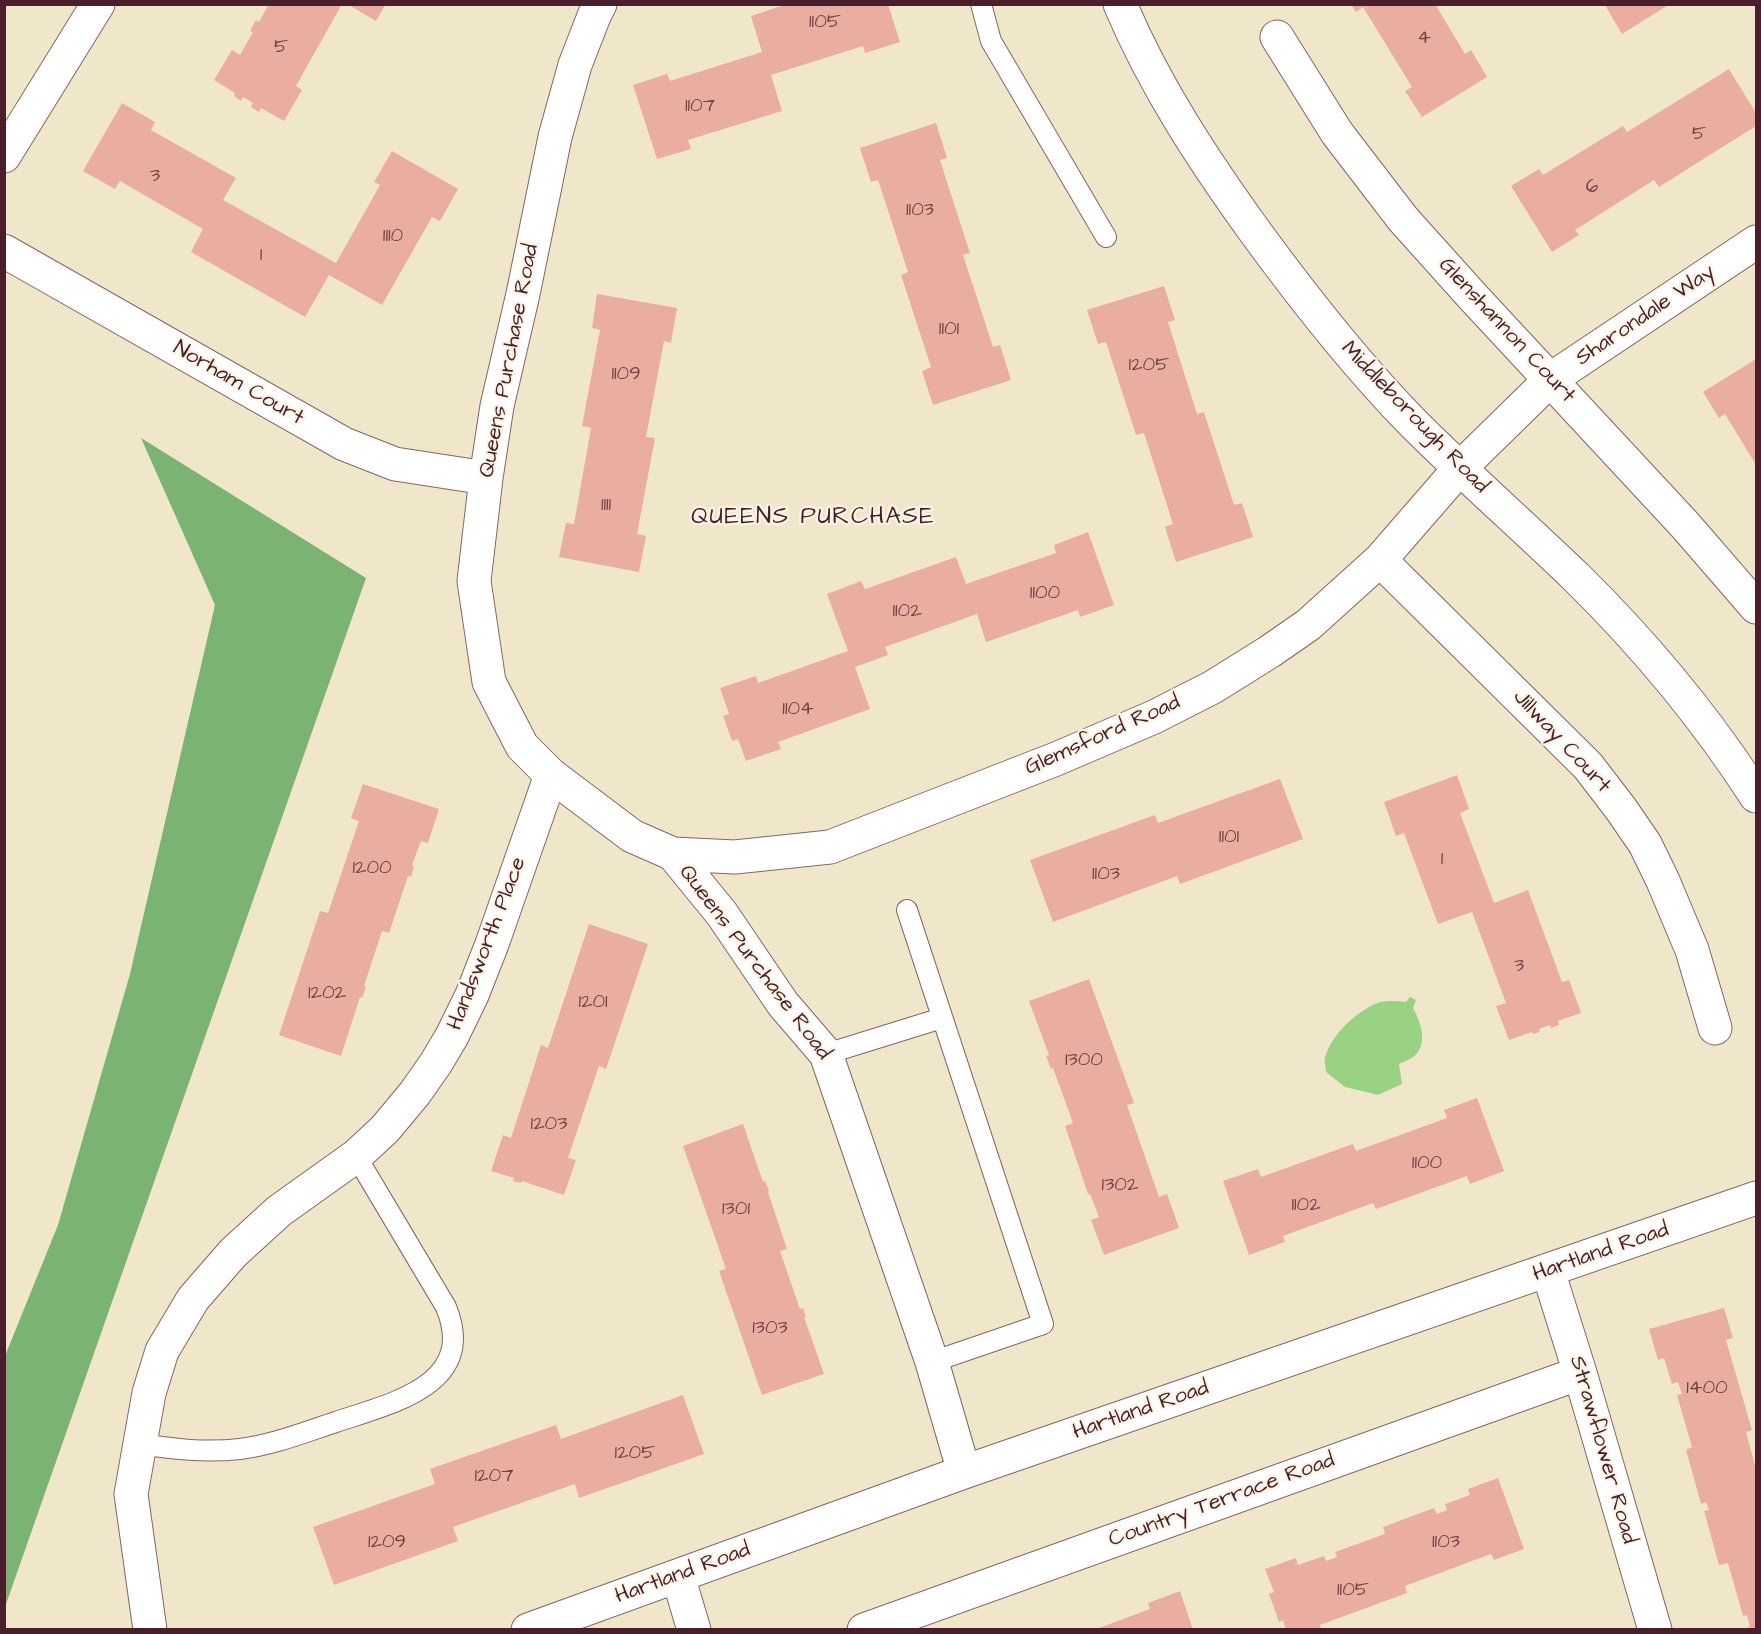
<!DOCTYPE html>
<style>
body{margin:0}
#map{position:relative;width:1761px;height:1634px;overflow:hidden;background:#f0e7ca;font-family:"Architects Daughter",sans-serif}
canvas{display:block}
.frame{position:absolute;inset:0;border:6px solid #4a1f2b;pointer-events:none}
</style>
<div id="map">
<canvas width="1761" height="1634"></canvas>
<div class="frame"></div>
</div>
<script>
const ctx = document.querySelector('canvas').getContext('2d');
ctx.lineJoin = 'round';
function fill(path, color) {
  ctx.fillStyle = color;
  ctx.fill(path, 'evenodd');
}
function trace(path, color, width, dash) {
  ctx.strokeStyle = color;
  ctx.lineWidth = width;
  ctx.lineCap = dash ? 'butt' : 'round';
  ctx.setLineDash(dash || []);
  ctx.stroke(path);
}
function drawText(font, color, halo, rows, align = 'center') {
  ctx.font = font + ' "Architects Daughter",sans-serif';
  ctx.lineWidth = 4.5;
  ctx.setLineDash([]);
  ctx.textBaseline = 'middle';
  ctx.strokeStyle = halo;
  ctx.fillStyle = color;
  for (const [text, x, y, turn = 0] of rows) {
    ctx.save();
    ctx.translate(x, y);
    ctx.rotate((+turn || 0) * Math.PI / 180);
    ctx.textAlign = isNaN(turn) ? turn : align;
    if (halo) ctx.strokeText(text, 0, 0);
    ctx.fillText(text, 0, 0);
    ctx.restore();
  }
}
fill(new Path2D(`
 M1410,997L1416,1000L1413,1008C1421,1022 1429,1045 1413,1057C1409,1060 1403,1062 1399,1064L1402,1084L1378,1095L1345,1087L1326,1072C1326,1068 1324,1062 1325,1058C1331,1035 1356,1012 1377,1003C1385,1000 1398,1001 1406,1002Z`), '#9ad284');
fill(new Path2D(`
 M141,438L366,578L5,1607V1356L58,1225L130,974L215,605Z`), '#7bb472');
fill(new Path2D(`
 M269,4H342L296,86L302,90L284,121L261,108L259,112L251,107L253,103L243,97L241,101L234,96L235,93L214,80L232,50L240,55L253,32L250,31L256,20L259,22Z
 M347,4H386L376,21Z
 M787,4H888L900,42L865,53L863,46L771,75L782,111L688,140L691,149L657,159L633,85L667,74L670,81L762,52L751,16Z
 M1351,4H1435L1465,54L1471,50L1487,77L1422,117L1405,91L1412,87L1363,7L1356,12Z
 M1609,4H1670L1622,34L1606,7Z
 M1729,69L1756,113V126L1659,187L1654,180L1575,230L1579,235L1552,252L1511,186L1539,169L1543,175L1623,126L1627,132Z
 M122,103L155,122L151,130L236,178L223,200L336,263L380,185L374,182L392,151L458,189L440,221L432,217L382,305L329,275L305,317L191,252L203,229L120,181L115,189L83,171Z
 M936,123L947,158L940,160L970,253L963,255L993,347L1000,345L1011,380L933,405L922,371L931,367L901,275L908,272L878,180L871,182L860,148Z
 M1164,286L1175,320L1168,322L1197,414L1204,412L1234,505L1242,503L1253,537L1176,562L1165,527L1173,524L1144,433L1136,435L1106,342L1098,344L1087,310Z
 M597,294L677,308L671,343L664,341L646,437L655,438L637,534L646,536L639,572L559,557L566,523L574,524L591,428L582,426L600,330L592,328Z
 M1756,359V465L1725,414L1719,418L1703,392Z
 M1088,532L1114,605L1080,617L1078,610L986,642L977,614L885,647L888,655L855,667L870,709L778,742L781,749L746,761L738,739L732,741L723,716L729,714L720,688L756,676L758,683L848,651L827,594L861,581L865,589L956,557L966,584L1056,553L1054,545Z
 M1457,775L1469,809L1460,813L1494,903L1528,890L1562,982L1569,980L1581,1013L1558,1021L1559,1025L1551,1028L1550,1025L1539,1029L1540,1032L1533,1034L1532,1032L1509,1040L1496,1006L1506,1003L1472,912L1438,924L1404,833L1396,836L1384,802Z
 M1280,779L1303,839L1180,884L1177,876L1053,922L1030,860L1155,815L1158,823Z
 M363,784L439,809L428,843L421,841L412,865L414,866L411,877L408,876L389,933L382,931L364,986L366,987L362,998L360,997L341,1056L279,1035L320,911L328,913L359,821L351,818Z
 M589,924L648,944L606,1069L599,1066L568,1158L576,1160L564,1195L522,1181L521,1183L513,1181L514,1178L491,1171L503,1135L511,1138L541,1045L548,1048Z
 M1089,979L1134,1103L1127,1105L1159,1197L1167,1194L1179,1228L1104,1255L1091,1220L1099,1217L1090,1194H1088L1065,1126L1073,1123L1053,1068L1051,1069L1046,1056L1049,1055L1029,1001Z
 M1477,1098L1504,1171L1470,1184L1467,1176L1376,1209L1373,1203L1283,1236L1285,1242L1249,1255L1223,1181L1258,1169L1261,1177L1353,1144L1356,1151L1447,1118L1444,1110Z
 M743,1124L763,1182L765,1181L769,1191L768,1192L787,1249L780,1251L800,1309L803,1308L806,1317H804L824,1374L762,1395L719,1271L726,1269L683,1146Z
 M1724,1308L1733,1338L1726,1340L1752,1430L1746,1432L1756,1469V1630H1747L1746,1628L1750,1627L1747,1615L1743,1616L1728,1563L1719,1565L1704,1511L1709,1510L1706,1502L1701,1504L1686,1450L1692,1447L1677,1395L1682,1394L1678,1382L1672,1384L1664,1358L1658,1360L1649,1329Z
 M683,1395L704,1454L579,1498L575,1484L453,1527L458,1541L334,1585L313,1527L435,1484L430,1469L556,1425L561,1439Z
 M1498,1478L1524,1549L1494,1560L1491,1554L1405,1586L1407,1593L1320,1625L1321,1630H1286L1283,1620L1279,1622L1269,1594L1274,1592L1265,1569L1296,1558L1298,1565L1324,1556L1326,1561L1337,1557L1335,1552L1385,1534L1383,1527L1434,1508L1437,1514L1447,1510L1445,1504L1470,1495L1468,1489Z
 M1180,1591L1193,1630H1094L1150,1609L1148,1603Z`), '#eaaea0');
const service = new Path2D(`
 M981,4L991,41L1106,237
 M907,910L1043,1324L932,1362
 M826,1054L942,1018
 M140,1444C174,1449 205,1453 240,1449C273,1445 305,1432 336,1422C392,1403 478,1385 446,1307L356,1156`);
const minor = new Path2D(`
 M600,4L594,16L575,65L555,137L523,294L497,406L486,478L474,581L489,682L522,746L551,775L632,836L673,854L722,914L783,1004L826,1054L932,1362L964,1472
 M1277,37L1337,133L1403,219L1474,298L1685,525L1756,607
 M4,156L98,4
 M4,251L344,444L395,464L486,478
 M1380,560L1588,766L1621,809L1645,844L1663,881L1692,950L1715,1028
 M673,854L735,857L830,847L1056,759L1154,717L1213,687L1269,652L1308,625L1380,560L1460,468L1551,379L1756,242
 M1548,1271L1580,1373L1655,1630
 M678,1576L694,1630
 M150,1630L131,1494L149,1393L162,1351L193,1299L233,1253L279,1211L356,1156L385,1129L415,1093L436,1063L452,1036L472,995L492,944L551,775
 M528,1630L964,1472L1756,1198
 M864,1630L1580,1373`);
const tertiary = new Path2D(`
 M1120,4C1155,87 1204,161 1256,233C1305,300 1355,364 1413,423C1466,476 1523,526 1577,578C1644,644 1705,717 1756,796`);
trace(service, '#846563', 22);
trace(minor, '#846563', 35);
trace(tertiary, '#846563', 35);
trace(service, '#fff', 20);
trace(minor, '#fff', 33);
trace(tertiary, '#fff', 33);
drawText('20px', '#724348', null, [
 ["1105",825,23],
 ["4",1424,39],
 ["5",281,48],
 ["1107",700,107],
 ["5",1699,135],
 ["3",155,177],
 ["6",1592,188],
 ["1103",920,211],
 ["1110",393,237],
 ["1",261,256],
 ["1101",949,330],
 ["1205",1149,366],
 ["1109",626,375],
 ["1111",606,506],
 ["1100",1045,594],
 ["1102",907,612],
 ["1104",798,710],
 ["1101",1229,838],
 ["1",1442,860],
 ["1200",372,869],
 ["1103",1106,875],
 ["3",1519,967],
 ["1202",327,994],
 ["1201",593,1003],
 ["1300",1084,1061],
 ["1203",549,1125],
 ["1100",1427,1164],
 ["1302",1120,1186],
 ["1102",1306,1206],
 ["1301",736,1210],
 ["1303",770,1329],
 ["1400",1707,1389],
 ["1205",635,1454],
 ["1207",494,1477],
 ["1209",387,1543],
 ["1103",1446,1543],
 ["1105",1353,1591]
]);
drawText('22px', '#4a1f2b', '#fcf5e5', [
 ["Sharondale Way",1646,316,-34],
 ["Glenshannon Court",1506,331,47],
 ["Queens Purchase Road",510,361,-79],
 ["Norham Court",238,384,30],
 ["Middleborough Road",1414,418,46],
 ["Glemsford Road",1103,736,-24],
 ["Jillway Court",1561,742,47],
 ["Handsworth Place",488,944,-69],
 ["Queens Purchase Road",754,963,53],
 ["Hartland Road",1601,1253,-19],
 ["Hartland Road",1141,1411,-19],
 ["Strawflower Road",1602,1450,74],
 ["Country Terrace Road",1222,1501,-20],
 ["Hartland Road",683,1574,-20]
]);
ctx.letterSpacing = '1.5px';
drawText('24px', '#4a1f2b', '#fcf5e5', [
 ["QUEENS PURCHASE",813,518]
]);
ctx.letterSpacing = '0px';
</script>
